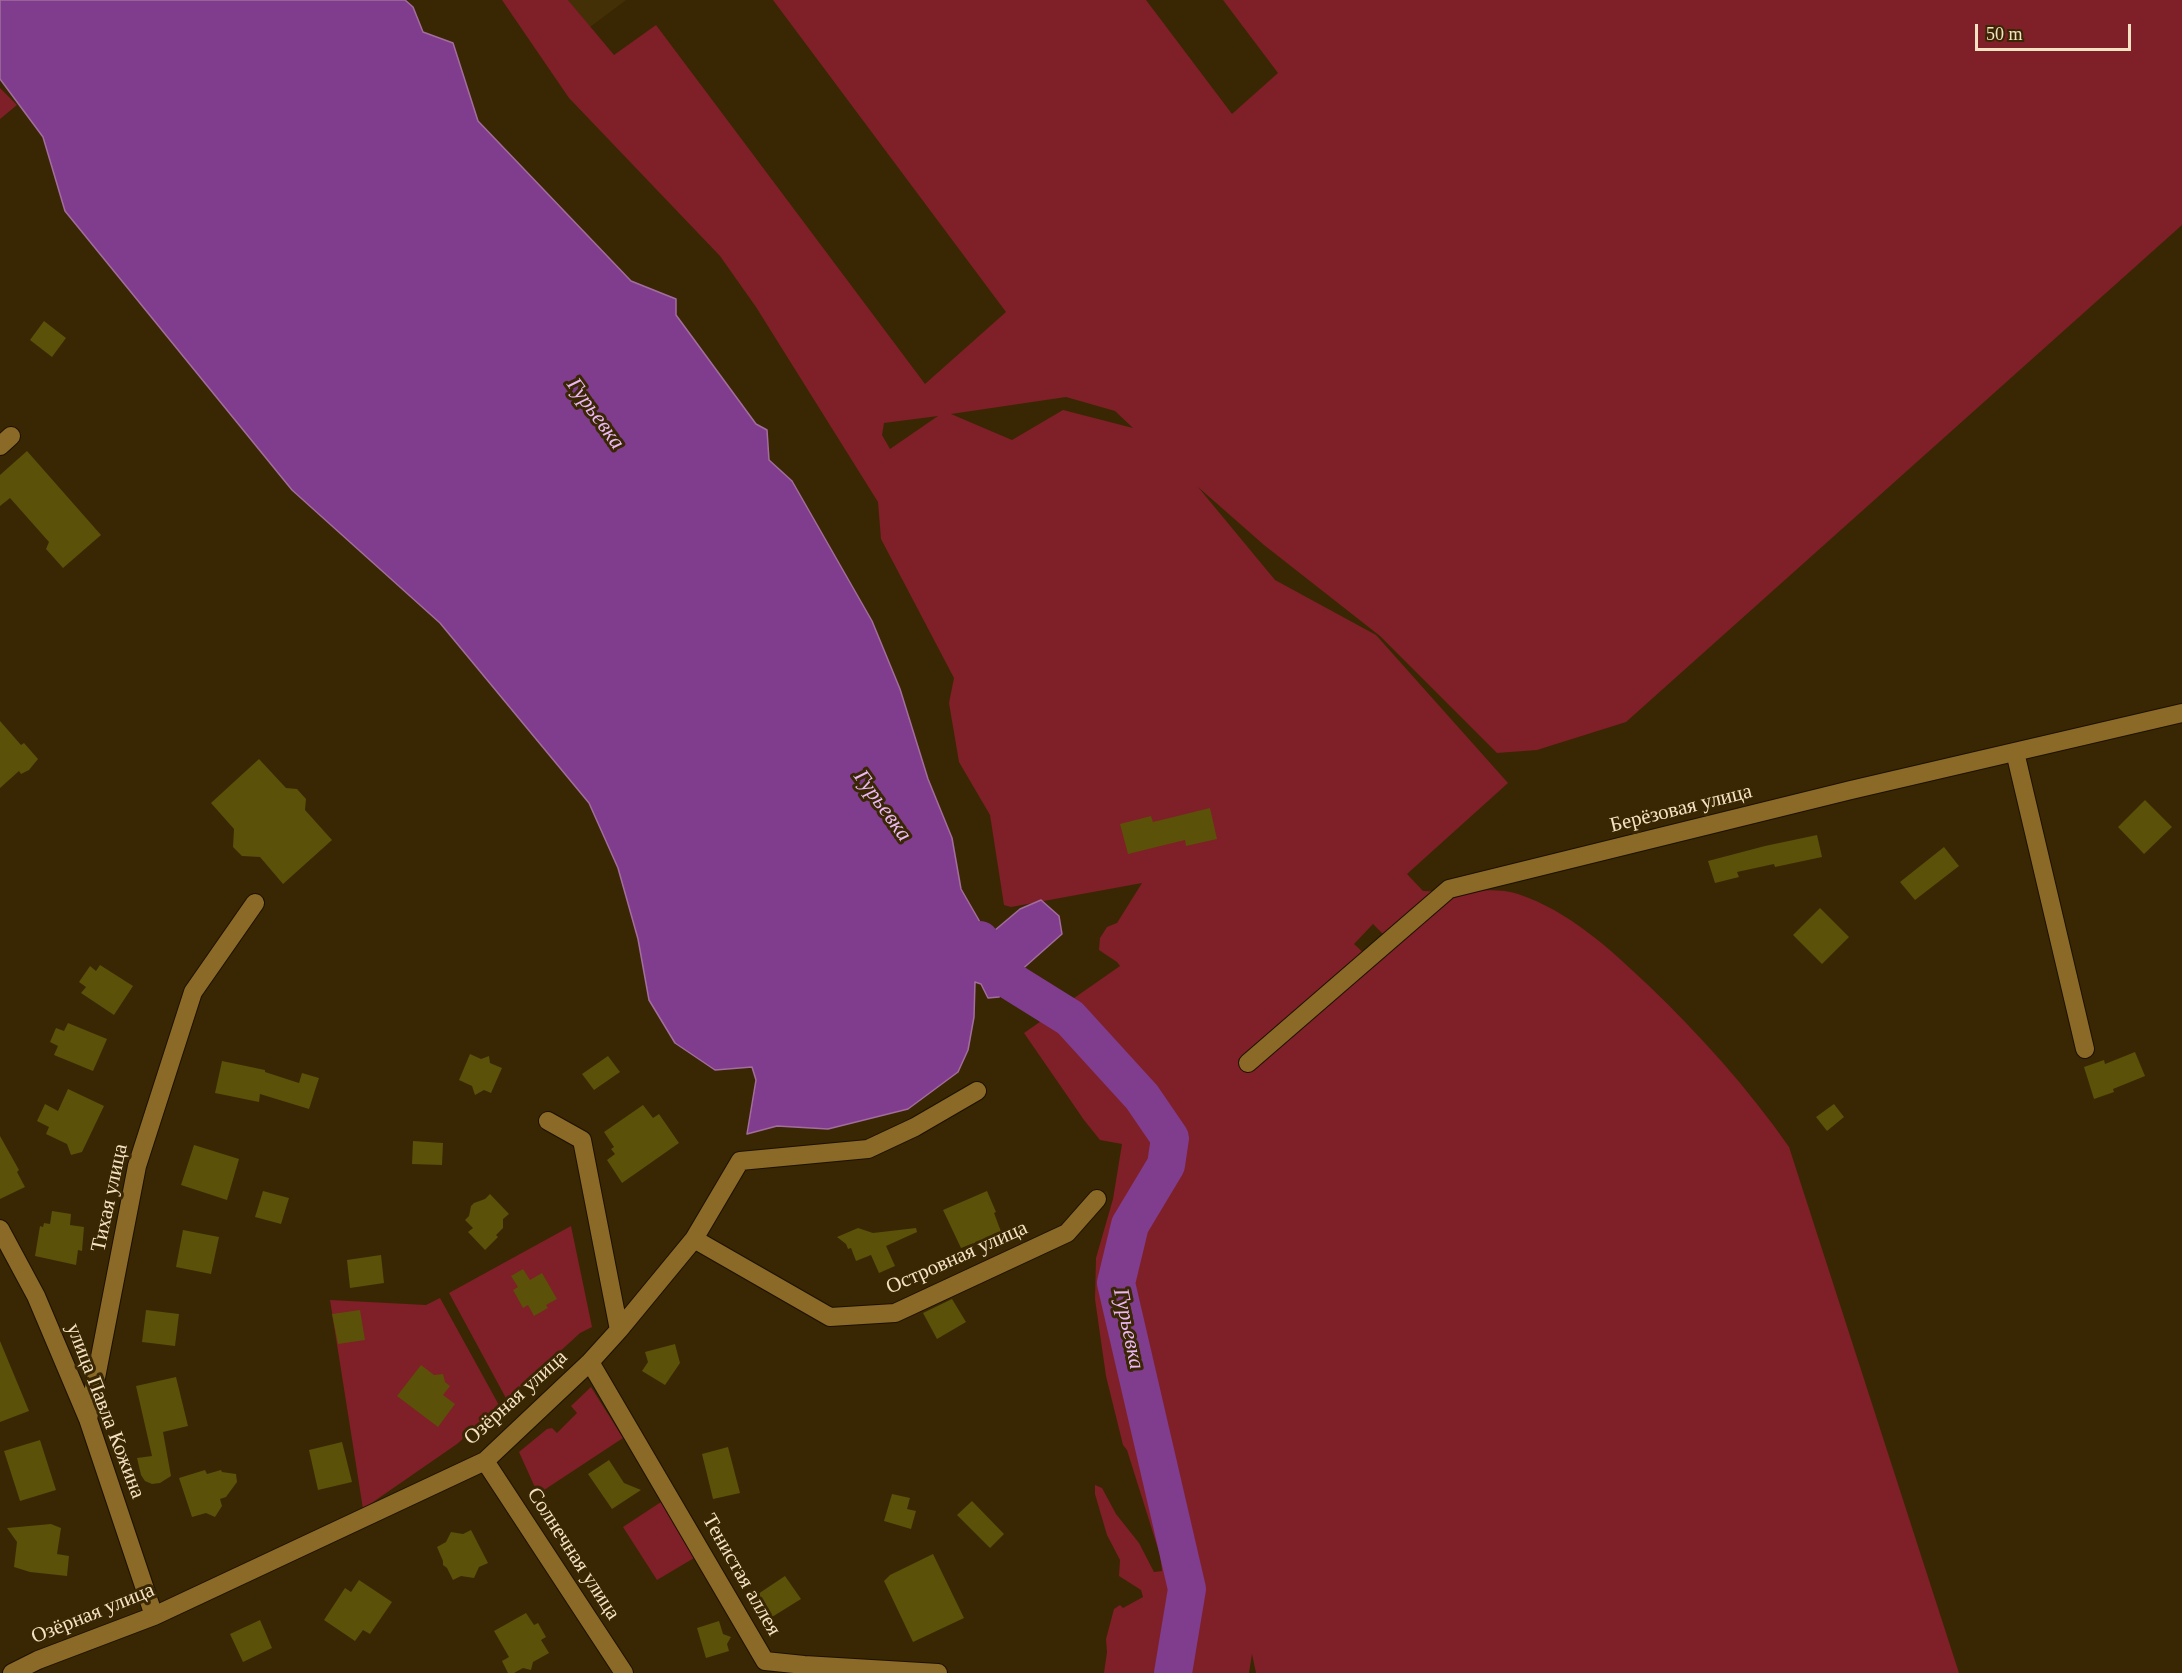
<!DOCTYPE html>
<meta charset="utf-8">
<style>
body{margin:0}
#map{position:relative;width:2182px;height:1673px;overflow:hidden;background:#392703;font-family:Georgia,serif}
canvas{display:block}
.scale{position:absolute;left:1975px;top:24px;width:156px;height:27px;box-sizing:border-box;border:3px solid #f5e2c2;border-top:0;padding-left:8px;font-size:18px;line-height:21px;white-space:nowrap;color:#f5e2c2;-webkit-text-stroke:4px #392703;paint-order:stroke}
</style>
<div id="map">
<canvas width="2182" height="1673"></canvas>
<div class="scale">50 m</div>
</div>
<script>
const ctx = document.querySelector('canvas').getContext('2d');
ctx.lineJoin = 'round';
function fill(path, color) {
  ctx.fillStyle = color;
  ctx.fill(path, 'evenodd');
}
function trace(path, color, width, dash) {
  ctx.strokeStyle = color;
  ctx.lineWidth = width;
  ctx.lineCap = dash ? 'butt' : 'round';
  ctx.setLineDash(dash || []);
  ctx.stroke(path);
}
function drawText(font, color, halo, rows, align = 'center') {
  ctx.font = font + ' Georgia,serif';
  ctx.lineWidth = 6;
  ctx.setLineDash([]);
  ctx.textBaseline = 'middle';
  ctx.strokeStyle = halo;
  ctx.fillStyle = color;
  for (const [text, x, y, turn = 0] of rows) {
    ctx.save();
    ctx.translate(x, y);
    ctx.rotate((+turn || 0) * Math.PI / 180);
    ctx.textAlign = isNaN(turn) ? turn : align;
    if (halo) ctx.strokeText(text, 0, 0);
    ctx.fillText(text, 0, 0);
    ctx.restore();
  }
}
fill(new Path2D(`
 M568,0H626L590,27Z`), '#443006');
fill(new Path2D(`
 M502,0H568L614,55L656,25L925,384L1006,312L773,0H1146L1232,114L1278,73L1223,0H2182V225L1626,722L1537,750L1497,753L1380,636L1264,545L1198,487L1275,580L1376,635L1508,783L1407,874L1423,891C1432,891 1441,892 1450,892C1472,892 1497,887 1518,894C1569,911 1610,949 1648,985C1700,1035 1747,1087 1789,1147L1959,1673H1256L1252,1654L1249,1673H1104L1107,1652L1106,1639L1114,1609L1120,1605L1123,1608L1143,1597L1141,1590L1119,1576L1120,1560L1107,1535L1095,1494V1485L1102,1488L1116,1514L1139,1543L1154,1572L1162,1571L1160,1555L1127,1450L1123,1445L1106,1376L1095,1299L1096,1258L1113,1199L1122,1144L1100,1140L1084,1120L1024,1033L1120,966L1117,962L1099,950L1100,938L1107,927L1117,923L1142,883L1011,907L1004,905L990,815L959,762L949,703L954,678L881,539L878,502L756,307L720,256L569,98ZM1066,397L1115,411L1133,428L1063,410L1012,440L951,414ZM938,416L890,449L882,435L884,423ZM1373,924L1387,938L1368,957L1354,944ZM1268,1033L1279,1044L1250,1051Z
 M0,88L17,105L0,119Z
 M571,1226L592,1327L580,1333L507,1400L449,1293Z
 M440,1298L500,1407L457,1444L363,1509L330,1300L426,1305Z
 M591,1387L623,1438L538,1494L519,1452L547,1429L552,1428L557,1433L577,1413L571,1406Z
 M661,1502L694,1558L657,1580L623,1527Z`), '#7f1f27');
const water = new Path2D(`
 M0,0H405L413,7L423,32L453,43L478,121L631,281L676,299V315L756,424L767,430L769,460L792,481L872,621L900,689L928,779L952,838L961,889L988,936L1020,909L1041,900L1059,916L1062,934L1010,980L999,997L988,998L981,984L975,982L974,1017L968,1050L958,1072L908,1109L828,1129L777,1126L747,1134L756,1080L752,1067L715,1070L675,1043L649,1000L638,939L618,868L589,803L440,623L292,490L65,211L43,137L0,79Z`);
fill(water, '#803c8d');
trace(water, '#a36e9d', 1.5);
trace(new Path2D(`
 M980,940L1009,980L1070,1018L1142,1097L1170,1138L1166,1165L1130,1225L1116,1283L1187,1589L1173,1673`), '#803c8d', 38);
fill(new Path2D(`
 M44,321L66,338L52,357L30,340Z
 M27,451L101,535L63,568L46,549L49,542L10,498L0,506V475Z
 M0,721L21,745L24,743L38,759L29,770L21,774L19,771L0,788Z
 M259,759L286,788L297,789L306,799L305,810L332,840L283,884L260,857L242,856L233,847L234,829L211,803Z
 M2145,800L2172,827L2144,854L2118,827Z
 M1210,808L1217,839L1186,846L1185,840L1128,854L1120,824L1151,816L1153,822Z
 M1817,835L1822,857L1775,867L1774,864L1737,872L1739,877L1715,883L1708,861L1765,846Z
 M1944,847L1959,866L1915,900L1900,882Z
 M1820,908L1849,937L1822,964L1793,935Z
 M100,965L133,986L114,1015L81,993L86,987L79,982L90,966L96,971Z
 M68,1023L107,1039L93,1071L54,1055L58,1046L50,1042L56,1028L64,1031Z
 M2135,1052L2145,1076L2113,1089L2114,1092L2094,1099L2084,1067L2104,1060L2105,1064Z
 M470,1054L481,1059L489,1056L490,1063L502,1068L491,1093L484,1090L475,1095L472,1086L459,1080Z
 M608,1056L620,1072L594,1090L582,1074Z
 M222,1061L265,1070V1072L299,1083L302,1073L319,1078L309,1109L260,1094L259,1102L215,1093Z
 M68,1089L104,1106L82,1152L71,1155L67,1144L46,1134L49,1127L37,1121L45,1104L58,1111Z
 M1834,1104L1844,1117L1827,1131L1816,1117Z
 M643,1105L653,1118L659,1114L679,1143L622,1183L607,1160L615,1154L611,1149L614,1147L604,1132Z
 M0,1136L19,1170L17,1172L25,1187L0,1199Z
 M413,1141L443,1143L442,1165L412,1164Z
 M194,1145L239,1159L227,1200L181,1185Z
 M263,1191L289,1198L281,1224L255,1217Z
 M987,1191L996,1212L994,1213L1003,1237L996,1244L980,1241L961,1248L943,1210Z
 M490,1194L509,1214L503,1219V1228L496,1235L498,1237L485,1250L468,1232L473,1228L465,1220L469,1216L471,1206L474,1203L485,1199Z
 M52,1211L71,1214L70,1225L84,1227L82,1251L78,1250L76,1265L35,1256L40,1226L43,1227L44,1223L50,1224Z
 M858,1228L873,1233L916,1228L917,1232L886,1246L895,1266L879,1273L871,1255L856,1261L851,1248L848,1249L846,1244L837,1237Z
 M183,1230L219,1237L211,1274L176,1267Z
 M381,1255L384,1283L350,1288L347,1260Z
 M523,1269L530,1280L542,1273L557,1299L546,1305L548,1308L534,1316L528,1305L523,1308L513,1290L518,1287L511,1276Z
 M952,1299L966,1322L937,1339L923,1313Z
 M146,1310L179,1314L175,1346L142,1342Z
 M360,1310L365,1340L338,1344L332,1314Z
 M0,1341L29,1411L0,1422Z
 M675,1344L680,1363L665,1385L642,1371L648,1362L645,1352Z
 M421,1365L434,1375L443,1374L445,1382L450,1386L443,1395L455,1404L438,1427L397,1396Z
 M176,1377L188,1426L163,1432L171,1476L160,1483L152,1484L145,1481L141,1475L137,1458L152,1456L136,1386Z
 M40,1440L56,1490L20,1501L4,1451Z
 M342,1442L352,1482L318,1490L309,1450Z
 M728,1447L740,1493L713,1499L702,1454Z
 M609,1460L624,1483L641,1490L612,1509L588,1474Z
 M205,1470L207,1474L221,1470L222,1472L236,1474L237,1482L226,1497L220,1499L222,1506L215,1517L206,1513L192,1517L179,1478Z
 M892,1494L910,1498L907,1509L916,1511L911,1529L884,1521Z
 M972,1501L1004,1534L990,1548L957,1515Z
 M51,1524L61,1528L57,1554L69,1556L67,1576L30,1572L14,1567L17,1542L7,1528Z
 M471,1530L488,1563L479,1567L474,1578L461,1576L453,1580L447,1568L443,1565V1561L437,1547L446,1542L451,1532L463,1534Z
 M933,1554L964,1618L913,1642L884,1581L890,1575Z
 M785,1576L801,1599L772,1617L758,1594Z
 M359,1580L392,1602L370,1634L363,1630L355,1641L324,1620L345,1588L351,1592Z
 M526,1613L534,1625L538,1623L546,1637L541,1640L549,1653L533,1662L531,1670L523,1668L514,1673H508L502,1661L509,1657L494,1631Z
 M260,1620L272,1648L243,1662L230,1634Z
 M719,1621L723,1634L731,1637L727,1644L729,1651L706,1658L697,1628Z`), '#5b5109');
const minor = new Path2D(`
 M0,446L11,436
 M2015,752L2085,1049
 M1248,1063L1449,889L1851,790L2182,713
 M548,1121L582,1140L619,1330
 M0,1229L36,1296L88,1419L154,1616
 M694,1239L830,1317L895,1313L1067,1233L1097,1199
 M590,1362L765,1661L804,1665L938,1673
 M88,1419L137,1166L193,992L255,903
 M485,1461L624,1673
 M12,1673L38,1660L154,1616L485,1461L590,1362L619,1330L694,1239L740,1161L868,1149L915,1127L977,1091`);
trace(minor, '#1c1100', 20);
trace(minor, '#8b6926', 18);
drawText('21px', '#f5e2c2', '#392703', [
 ["Берёзовая улица",1681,809,-14],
 ["Тихая улица",110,1198,-78],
 ["Островная улица",957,1258,-24],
 ["Озёрная улица",516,1398,-42],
 ["улица Павла Кожина",105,1411,69],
 ["Солнечная улица",573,1554,57],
 ["Тенистая аллея",741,1575,60],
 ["Озёрная улица",93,1614,-22]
]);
drawText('italic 22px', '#edb8f8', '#392703', [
 ["Гурьевка",595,414,54],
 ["Гурьевка",882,806,54],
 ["Гурьевка",1128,1329,78]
]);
</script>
